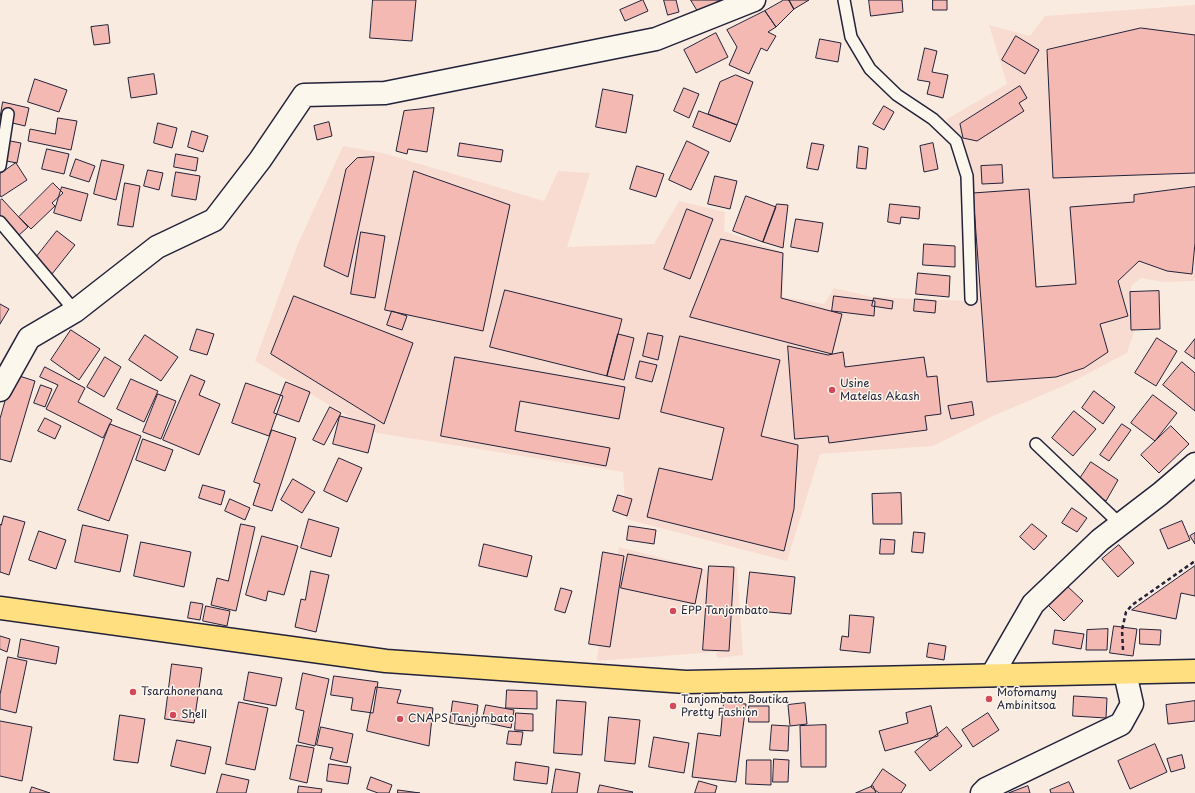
<!DOCTYPE html>
<style>
body{margin:0}
canvas{display:block;background:#faebe0}
</style>
<canvas width="1195" height="793"></canvas>
<script>
const ctx = document.querySelector('canvas').getContext('2d');
ctx.lineJoin = 'round';
function fill(path, color) {
  ctx.fillStyle = color;
  ctx.fill(path, 'evenodd');
}
function trace(path, color, width, dash) {
  ctx.strokeStyle = color;
  ctx.lineWidth = width;
  ctx.lineCap = dash ? 'butt' : 'round';
  ctx.setLineDash(dash || []);
  ctx.stroke(path);
}
function drawText(font, color, halo, rows, align = 'center') {
  ctx.font = font + ' "Playpen Sans",sans-serif';
  ctx.lineWidth = 3;
  ctx.setLineDash([]);
  ctx.textBaseline = 'middle';
  ctx.strokeStyle = halo;
  ctx.fillStyle = color;
  for (const [text, x, y, turn = 0] of rows) {
    ctx.save();
    ctx.translate(x, y);
    ctx.rotate((+turn || 0) * Math.PI / 180);
    ctx.textAlign = isNaN(turn) ? turn : align;
    if (halo) ctx.strokeText(text, 0, 0);
    ctx.fillText(text, 0, 0);
    ctx.restore();
  }
}
fill(new Path2D(`
 M1195,5V281L1163,282L1141,278L1131,286L1135,329L1127,353L1068,384L993,416L933,446L820,454L787,561L626,519L623,472L377,433L255,361L297,246L343,146L383,153L544,201L558,171L590,173L567,247L654,244L679,201L725,212L724,231L784,253L783,297L824,304L834,288L872,297L967,301L961,180L947,119L1007,84L989,25L1030,36L1045,16Z
 M619,547L712,571L737,567L743,655L717,658L716,652L597,661L598,651Z`), '#f8dcd2');
const building = new Path2D(`
 M373,0H416L412,41L370,38Z
 M643,0L648,11L625,21L620,10Z
 M664,0H676L679,12L668,15Z
 M691,0H720L699,13Z
 M784,0H789L794,9L776,27L765,11Z
 M789,0H809L794,9Z
 M869,0H902L903,12L871,16Z
 M933,0H947V10H933Z
 M765,11L776,27L768,32L776,36L767,51L761,48L749,74L729,65L737,47L727,30Z
 M108,25L110,43L94,45L91,27Z
 M1141,28L1195,35V173L1053,178L1047,50Z
 M716,33L728,57L696,73L684,50Z
 M1016,36L1039,50L1025,74L1002,60Z
 M820,39L841,43L838,62L816,58Z
 M925,48L937,51L932,72L948,75L943,98L927,94L930,82L918,80Z
 M154,74L157,94L131,98L128,78Z
 M736,75L753,82L737,125L708,114L720,82Z
 M35,79L67,90L59,112L28,102Z
 M1020,86L1027,98L1019,103L1024,111L977,141L963,138L960,124Z
 M684,88L699,94L689,118L674,111Z
 M603,89L633,95L626,133L596,127Z
 M3,102L29,108L25,126L0,120Z
 M884,106L894,112L884,130L873,124Z
 M434,108L427,152L408,149L407,154L396,151L404,111Z
 M699,111L737,125L730,142L693,127Z
 M58,118L77,121L71,150L28,141L30,129L55,134Z
 M329,122L332,136L317,140L314,126Z
 M158,123L177,128L172,148L154,143Z
 M192,131L208,136L203,152L188,147Z
 M5,140L21,143L17,163L1,160Z
 M687,141L709,152L691,190L669,180Z
 M460,143L503,150L501,162L458,156Z
 M812,143L824,145L818,170L807,168Z
 M933,143L938,169L924,172L920,146Z
 M859,146L868,148L866,169L857,168Z
 M47,149L69,154L64,174L42,169Z
 M176,154L198,158L196,171L174,167Z
 M374,157L348,277L324,266L346,169L357,158Z
 M76,159L95,166L89,182L70,176Z
 M102,160L124,165L116,200L94,194Z
 M16,163L27,180L1,197L0,195V174Z
 M1002,165L1003,183L982,184L981,166Z
 M637,166L664,174L656,197L630,189Z
 M148,170L163,173L159,190L144,186Z
 M414,171L510,205L483,331L385,310Z
 M176,172L200,176L196,200L172,196Z
 M715,176L737,181L730,209L708,204Z
 M53,183L63,193L52,203L55,206L31,229L19,217Z
 M125,183L140,186L133,227L118,225Z
 M62,187L88,194L81,221L54,213Z
 M1195,187V243L1192,274L1167,271L1139,261L1118,281L1128,316L1100,324L1108,352L1084,368L1056,377L987,382L973,193L1029,189L1036,287L1076,284L1070,207L1134,202V195Z
 M746,196L776,207L763,242L733,231Z
 M2,199L28,227L18,236L0,217V201Z
 M777,204L788,205L783,248L763,242Z
 M890,204L920,207L919,219L901,217L900,224L888,222Z
 M687,209L713,219L690,279L664,269Z
 M796,219L823,223L818,252L791,247Z
 M57,231L75,245L52,274L34,260Z
 M361,232L385,236L375,298L351,294Z
 M721,239L783,253L781,298L842,314L832,354L690,317Z
 M924,244L955,246V267L923,265Z
 M918,273L950,276L949,297L916,294Z
 M505,290L622,319L607,376L490,347Z
 M1159,291L1160,329L1131,330L1130,292Z
 M294,296L413,343L384,424L271,354Z
 M834,296L875,301L874,316L832,311Z
 M874,298L893,301L892,309L872,306Z
 M915,299L936,301L935,313L914,311Z
 M0,304L9,309L0,324Z
 M392,311L407,316L402,330L387,325Z
 M197,329L214,334L207,355L190,350Z
 M71,330L100,349L79,380L51,360Z
 M648,333L663,336L658,360L643,356Z
 M618,334L634,338L624,380L607,376Z
 M145,335L178,357L161,381L129,360Z
 M680,336L780,360L761,436L798,445L794,509L784,551L647,517L659,468L712,480L724,428L661,412Z
 M1157,338L1177,351L1156,386L1135,373Z
 M1195,339V359L1185,352Z
 M788,346L828,355L843,352L845,367L924,357L927,377L937,376L941,414L925,416L927,430L829,443L828,436L795,439Z
 M105,357L121,367L104,397L87,387Z
 M455,357L625,387L619,419L520,401L515,431L610,448L606,466L441,436Z
 M640,361L657,365L652,382L636,378Z
 M1182,362L1195,373V411L1163,385Z
 M45,367L85,388L78,402L112,420L103,438L46,409L58,385L40,377Z
 M13,374L35,381L11,462L0,459V419Z
 M191,375L205,381L199,395L220,404L199,455L163,440Z
 M131,379L158,391L144,422L117,409Z
 M286,382L310,392L299,422L274,413Z
 M246,383L283,396L269,436L232,423Z
 M41,385L52,389L45,407L34,403Z
 M1094,391L1115,407L1103,424L1082,408Z
 M158,394L176,401L161,439L143,432Z
 M1153,395L1177,413L1155,441L1131,423Z
 M972,402L974,415L951,419L948,406Z
 M330,407L341,413L324,445L313,440Z
 M1074,411L1096,429L1073,456L1052,438Z
 M340,416L375,425L368,453L333,444Z
 M45,418L61,426L55,439L38,431Z
 M110,424L141,436L109,521L78,510Z
 M1122,424L1131,430L1109,461L1100,455Z
 M1171,426L1189,444L1159,473L1141,455Z
 M272,430L296,438L272,511L253,505L260,484L254,482Z
 M143,439L173,450L165,471L136,460Z
 M339,458L362,468L347,502L324,491Z
 M1091,462L1118,480L1106,501L1077,483Z
 M293,479L315,492L302,513L281,500Z
 M203,485L225,491L221,505L199,498Z
 M901,493L902,524H873L872,494Z
 M618,495L632,499L627,516L613,511Z
 M230,499L250,508L245,520L225,511Z
 M1072,508L1087,518L1077,532L1062,523Z
 M4,516L25,522L9,575L0,572V524L1,525Z
 M309,519L339,528L331,557L301,548Z
 M1182,521L1190,540L1168,549L1160,530Z
 M241,524L255,527L236,611L211,605L217,578L228,581Z
 M1032,524L1047,536L1034,550L1020,537Z
 M83,525L128,535L120,572L75,562Z
 M629,526L656,530L654,544L627,540Z
 M39,531L66,540L56,569L29,560Z
 M914,532L925,533L923,553L912,552Z
 M1195,533V544L1190,536Z
 M262,536L298,546L284,595L268,591L266,601L246,595Z
 M881,539L895,540L894,554H880Z
 M141,542L191,552L184,587L134,576Z
 M484,544L532,556L527,577L479,566Z
 M1119,545L1134,563L1118,577L1102,559Z
 M603,552L624,556L610,647L589,644Z
 M628,554L702,569L695,604L621,588Z
 M709,566L734,567L729,651L703,650Z
 M1195,566V596L1181,593L1176,619L1132,610Z
 M311,571L329,575L316,632L295,627L301,599L305,600Z
 M750,572L795,577L791,614L746,610Z
 M1066,585L1083,601L1064,621L1048,605Z
 M561,588L572,591L565,613L555,610Z
 M191,602L203,604L200,620L188,618Z
 M206,606L230,611L227,626L203,621Z
 M850,615L874,617L870,653L840,650L842,636L848,637Z
 M1114,626L1137,629L1133,656L1110,653Z
 M1108,629L1107,650H1086L1087,630Z
 M1140,629L1161,630L1160,645L1140,644Z
 M1055,630L1084,634L1081,649L1053,644Z
 M0,636L10,639L7,652L0,649Z
 M21,639L59,647L56,664L18,657Z
 M929,643L946,646L944,660L927,657Z
 M8,657L27,661L16,713L0,709V695Z
 M172,664L202,668L194,723L165,719Z
 M249,672L282,678L276,706L244,700Z
 M303,673L329,679L315,746L298,742L304,711L296,709Z
 M334,676L378,682L373,713L351,710L353,698L331,695Z
 M376,687L401,690L397,703L433,708L429,746L367,731Z
 M507,690L537,691V709L506,708Z
 M1074,696L1107,698L1106,718L1073,716Z
 M557,700L586,702L582,755L554,753Z
 M453,701L478,705L475,727L450,723Z
 M1195,701V721L1168,724L1166,705Z
 M239,702L268,708L255,770L226,764Z
 M724,702L746,704L736,782L692,777L698,733L720,736Z
 M805,703L807,724L790,726L788,705Z
 M486,705L514,710L511,728L482,722Z
 M749,706H769V722H749Z
 M931,706L938,736L885,751L879,731L908,723L906,713Z
 M516,713L533,714V731L515,730Z
 M988,713L999,730L973,747L962,730Z
 M120,715L145,719L138,763L114,760Z
 M609,717L640,720L635,764L605,761Z
 M0,721L32,727L22,781L0,776Z
 M772,725L789,726L788,751L770,750Z
 M826,725V767H801L800,726Z
 M321,727L353,734L347,763L330,759L333,748L317,745Z
 M947,727L962,746L930,771L915,752Z
 M509,731L523,732L521,745L507,744Z
 M654,737L689,743L684,773L649,767Z
 M177,740L211,747L205,774L171,766Z
 M1155,744L1167,772L1130,789L1118,761Z
 M297,745L314,748L307,783L290,779Z
 M1182,755L1185,768L1171,772L1167,759Z
 M774,759L789,760L788,782H773Z
 M747,760H771V785L746,784Z
 M516,762L549,767L547,784L514,780Z
 M329,764L351,767L348,784L327,781Z
 M556,769L580,773L577,793H552Z
 M883,769L906,785L901,793H879L871,787Z
 M222,774L249,780L246,793H217Z
 M371,777L392,785L389,793H378L367,789Z
 M699,781L717,786L715,793H695Z
 M1069,782L1074,793H1051L1050,790Z
 M600,785L633,792L632,793H598Z
 M299,786L322,789L321,793H298Z
 M873,786L876,793H856Z
 M1028,786L1030,793H1009Z
 M32,787L50,793H30Z
 M398,790L420,793H398Z`);
fill(building, '#f4b9b2');
trace(building, '#22223b', 1);
const service = new Path2D(`
 M844,0L851,37L870,69L897,95L933,119L956,141L967,176L971,299
 M0,166L8,114
 M0,222L75,311
 M1036,444L1120,524`);
const minor = new Path2D(`
 M992,675L1033,604L1100,540L1160,494L1195,464
 M982,793L986,789L1121,724L1132,704L1125,673`);
const tertiary = new Path2D(`
 M0,390L29,338L75,311L157,247L214,220L260,160L304,95L385,93L656,39L754,0`);
const primary = new Path2D(`
 M0,608L386,661L686,682L1195,671`);
trace(service, '#22223b', 14);
trace(minor, '#22223b', 25);
trace(tertiary, '#22223b', 25);
trace(primary, '#22223b', 25);
trace(new Path2D(`
 M1123,650L1122,630L1126,612L1132,605L1195,561`), '#22223b', 2.5, [4, 3]);
trace(service, '#fbf7ec', 11);
trace(minor, '#fbf7ec', 22);
trace(tertiary, '#fbf7ec', 22);
trace(primary, '#ffdf80', 22);
for (const [x, y, r, color] of [
 [832,390,4,"#d1495b"],
 [673,611,4,"#d1495b"],
 [133,692,4,"#d1495b"],
 [989,699,4,"#d1495b"],
 [673,706,4,"#d1495b"],
 [173,715,4,"#d1495b"],
 [400,719,4,"#d1495b"]
]) {
  const dot = new Path2D();
  dot.arc(x, y, r, 0, 2 * Math.PI);
  ctx.fillStyle = color;
  ctx.fill(dot);
  trace(dot, '#fbf7ec', 1.5);
}
drawText('11px', '#22223b', '#fbf7ec', [
 ["Usine",840,384],
 ["Matelas Akash",840,397],
 ["EPP Tanjombato",681,611],
 ["Tsarahonenana",141,692],
 ["Mofomamy",997,693],
 ["Ambinitsoa",997,706],
 ["Tanjombato Boutika",681,700],
 ["Pretty Fashion",681,713],
 ["Shell",181,715],
 ["CNAPS Tanjombato",408,719]
], 'left');
</script>
